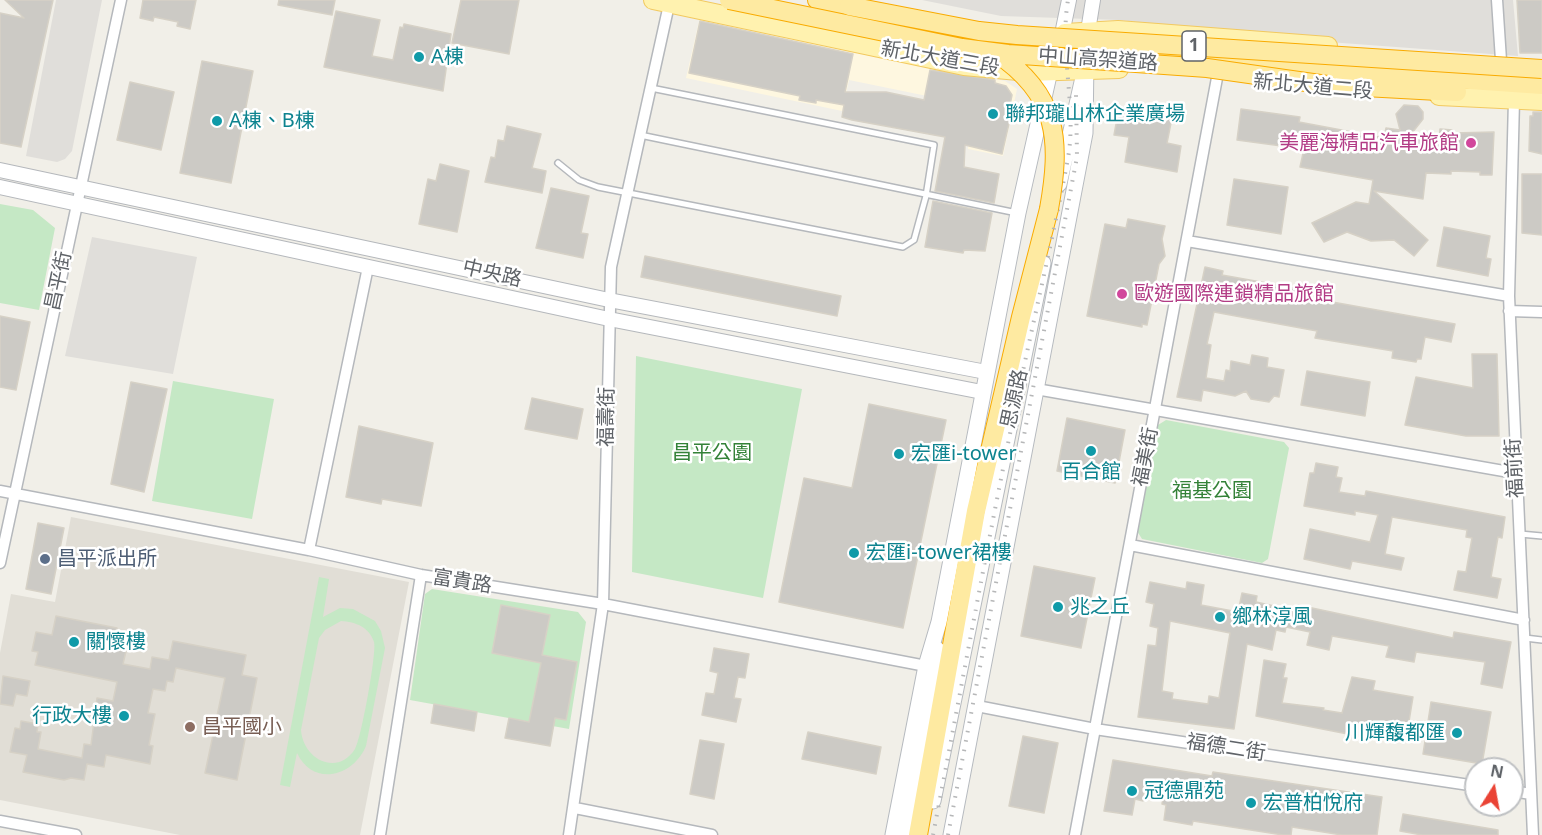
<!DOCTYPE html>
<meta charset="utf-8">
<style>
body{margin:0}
#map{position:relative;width:1542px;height:835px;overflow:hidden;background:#f1efe8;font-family:"Noto Sans",sans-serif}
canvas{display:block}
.north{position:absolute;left:1464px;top:757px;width:60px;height:60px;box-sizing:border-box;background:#fff;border:2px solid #bfc1c3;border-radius:50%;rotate:11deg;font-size:16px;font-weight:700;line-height:24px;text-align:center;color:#5f6368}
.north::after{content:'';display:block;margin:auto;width:21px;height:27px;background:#ea4335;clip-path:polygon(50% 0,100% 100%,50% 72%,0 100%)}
</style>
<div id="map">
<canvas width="1542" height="835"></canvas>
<div class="north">N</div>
</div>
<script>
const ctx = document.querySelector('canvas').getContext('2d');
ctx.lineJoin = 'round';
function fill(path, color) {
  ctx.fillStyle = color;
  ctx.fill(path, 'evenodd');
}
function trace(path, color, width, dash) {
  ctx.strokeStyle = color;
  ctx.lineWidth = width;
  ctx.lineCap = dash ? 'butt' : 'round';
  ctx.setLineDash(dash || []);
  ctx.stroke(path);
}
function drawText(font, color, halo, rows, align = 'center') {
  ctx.font = font + ' "Noto Sans","Noto Sans TC",sans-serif';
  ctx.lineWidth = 5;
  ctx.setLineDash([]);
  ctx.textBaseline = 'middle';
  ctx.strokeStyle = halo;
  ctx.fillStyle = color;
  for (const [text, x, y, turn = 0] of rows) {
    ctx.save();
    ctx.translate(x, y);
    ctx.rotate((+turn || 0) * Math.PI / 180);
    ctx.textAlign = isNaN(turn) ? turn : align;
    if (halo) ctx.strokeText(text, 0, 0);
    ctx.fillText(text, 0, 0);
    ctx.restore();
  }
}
fill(new Path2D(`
 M700,17L1005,81L1017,89L1003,156L968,149L971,105L849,80L842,111L686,78Z`), '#fef7e0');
fill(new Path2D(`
 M56,0H102L72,151L65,159L57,162L26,156Z
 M922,0H1513L1518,56L1315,41L1119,20L1001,16Z
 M92,237L197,257L173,374L65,356Z`), '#e0deda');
fill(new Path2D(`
 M71,517L409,582L360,835H180L0,800V653L11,594L55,602Z`), '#e1ded6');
fill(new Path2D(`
 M0,204L33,210L55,228L39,310L0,303Z
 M636,356L802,389L763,598L632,572Z
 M173,381L274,399L252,519L152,501Z
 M1166,420L1284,442L1289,448L1268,559L1262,563L1142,539L1137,531L1158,425Z
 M319,577L329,579L323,617L340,608L353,609L375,621L381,631L385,648L366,746C353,777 313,787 297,753L290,787L280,785ZM341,621C356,622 369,627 374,642C377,652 361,740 355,749C337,777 303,759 301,730L319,638L325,630Z
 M432,589L578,612L586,622L569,729L410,700L425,594Z`), '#c5e8c5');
const building = new Path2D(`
 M5,0H53L21,147L0,143V13L24,18Z
 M143,0H196L190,29L177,26L178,22L154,17L153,21L140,18Z
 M279,0H335L332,15L278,5Z
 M461,0H519L509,54L452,43Z
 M1517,0H1542V53H1520Z
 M336,11L380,20L372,56L393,60L400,27L403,28L404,24L451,34L443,91L324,67Z
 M700,21L853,54L845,92H886L924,100L930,70L995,80V83L1006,86L1012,95L1010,105L1013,106L1002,154L965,145L964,167L999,174L994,203L935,191L945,137L852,120L842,117L844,105L816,100V103L799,100L800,96L689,73Z
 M202,61L253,71L231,183L180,173Z
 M130,82L174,92L161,150L117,140Z
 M1404,105L1418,106L1423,112V119L1412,133L1439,138L1440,129L1453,130V133L1494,132L1492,175H1480V172L1451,171V174L1426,173L1423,199L1374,191L1428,240L1414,256L1394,240L1371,241L1347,232L1324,242L1312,223L1356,202L1369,204L1373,180L1300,167L1304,149L1237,140L1241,109L1300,117L1299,122L1384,138L1386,128L1400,130L1396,114Z
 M1119,108L1172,118L1167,143L1181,146L1177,172L1125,162L1129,137L1114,135Z
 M1533,112H1542V154L1529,151L1530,116H1533Z
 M507,126L541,134L532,168L546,171L542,193L485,182L491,157L495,158L498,140L504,141Z
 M440,164L469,171L457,232L419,224L428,179L436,181Z
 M1522,174H1542V235L1522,233Z
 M1234,179L1288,187L1281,234L1227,225Z
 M551,188L589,196L581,233L588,234L583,258L536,248Z
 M933,201L992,213L985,251L964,250L963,253L925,247Z
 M1128,219L1165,226L1162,239L1165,256L1159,264L1147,325L1142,324V327L1087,316L1105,224L1126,228Z
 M1444,227L1490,236L1486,258L1491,259L1488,276L1437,266Z
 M645,256L841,296L837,316L641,277Z
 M1205,267L1223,271L1222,275L1311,291L1310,298L1455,324L1451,342L1425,337L1421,359H1417L1416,362L1392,358L1393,351L1315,338L1317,331L1214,312L1207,344L1211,345L1206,378L1224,381L1226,370L1230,371L1231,361L1250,365L1252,355L1268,358L1267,367L1284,370L1279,397L1274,396L1269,402L1251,399L1246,391L1235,396L1203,390L1201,401L1177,397Z
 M0,316L30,322L16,390L0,387Z
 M1472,354H1497L1499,436H1466L1405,425L1416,377L1473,388Z
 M1307,371L1370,382L1365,416L1301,405Z
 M131,382L167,389L144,492L111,484Z
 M532,398L583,409L577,439L525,429Z
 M869,404L946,420L903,628L779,602L804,478L852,488Z
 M1067,418L1125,430L1115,483L1057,471Z
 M359,426L433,443L421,506L382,499L381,504L346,497Z
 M1316,463L1338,467L1336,477L1342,478L1339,492L1365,496L1366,491L1505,517L1502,538L1498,537L1491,577L1501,579L1497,598L1454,590L1458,571L1466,572L1472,538L1466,537L1467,530L1392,517L1385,554L1404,558L1401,570L1352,561L1350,569L1304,559L1310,529L1370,542L1378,515L1355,511V515L1304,506L1310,473H1314Z
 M38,523L64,528L51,594L26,589Z
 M1034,566L1095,578L1081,648L1021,636Z
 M1150,582L1186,589L1187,582L1204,585L1201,605L1238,612L1242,593L1257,596L1256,602L1297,611L1298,605L1453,638L1454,632L1511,642L1502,688L1481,684L1485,662L1416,652L1414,662L1386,657L1389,646L1332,636L1329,650L1307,645L1310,632L1286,627L1285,632L1276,630L1272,650L1247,644L1234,729L1138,717L1148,645L1156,646L1158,628L1150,626L1154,604L1146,602ZM1170,621L1230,633L1219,698L1209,696L1208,704L1172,699L1173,693L1162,691Z
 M501,605L550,615L542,655L577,662L566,720L555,718L550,746L505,738L509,718L529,722L541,663L492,653Z
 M56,616L117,628L113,648L126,651L123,664L150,669L152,657L169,660L173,641L246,655L242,675L257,678L237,780L205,773L225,678L176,668L173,682L167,681L165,691L153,689L148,713L155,714L149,745L153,746L150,764L106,755L104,767L87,764L84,780L71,778L64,780L23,772L27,755L10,752L15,728L20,729L21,721L38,724L37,732H41L38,749L82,758L84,744L91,745L97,698L113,701L117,682L35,665L38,652L32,651L36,632L52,635Z
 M714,648L749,654L745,678L738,677L734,698L741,699L736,722L702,715L706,693L714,694L718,673L710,671Z
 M1264,660L1286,664L1283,678H1287L1282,703L1324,708L1323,710L1342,713L1352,677L1375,681L1373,690L1413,697L1406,740L1363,733V737L1256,716Z
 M3,676L30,681L27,696L16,694L13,706L0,704Z
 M1431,702L1491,712L1482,764L1423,754Z
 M434,704L477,712L474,731L431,723Z
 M808,732L881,747L876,774L802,759Z
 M1023,736L1058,743L1044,813L1009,806Z
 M700,740L724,744L714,799L690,794Z
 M1113,760L1212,776L1213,772L1382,797L1377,835H1342L1292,827L1291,835H1283L1193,821L1192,825L1164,820L1166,805L1162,804L1164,789L1145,786L1143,801L1135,799L1132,815L1104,811Z
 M1403,814L1498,830V835H1422L1400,831Z`);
fill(building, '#cccac5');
trace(building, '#d6d1c6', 1.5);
const service = new Path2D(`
 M640,135L1017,213
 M558,163L579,180L598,187L903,247L914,240L926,196L934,145L651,88
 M1520,534L1542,536
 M1525,638L1542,640`);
const minor = new Path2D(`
 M1497,0L1501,60
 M1514,100L1509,296L1533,835
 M1187,241L1509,296
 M1509,311L1542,312
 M1036,389L1515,473
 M0,491L309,550L421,575L603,604L926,666
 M1130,545L1524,620
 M309,550L368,267
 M0,563L121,0
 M977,706L1095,729L1476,786
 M1512,791L1531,794
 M575,808L712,835
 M0,821L76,835
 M380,835L421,575
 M569,835L603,604L611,267L670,0
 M1075,835L1217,78`);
const tertiary = new Path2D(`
 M1088,31L1093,0
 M1062,34L1069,0
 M0,170L609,300L986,372
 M0,187L609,319L982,392`);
const secondary = new Path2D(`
 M1059,184L1082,82
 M933,801L1043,263
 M893,835L926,666L939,622L1018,213L1052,62
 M905,835L936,673L937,649
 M951,835L1085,133L1086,59`);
const primary = new Path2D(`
 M653,0L964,66L1029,72L1119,69
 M836,13L979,40L1054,48L1067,57
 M1065,33L1118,30L1328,46
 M1439,96L1542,101`);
const trunk = new Path2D(`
 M817,0L849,6
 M1054,48L1086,44
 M1152,52L1283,67L1542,85
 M1327,85L1457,92
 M918,835L976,511L1021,317L1049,209`);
trace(service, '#b5b8bc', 8);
trace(minor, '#b5b8bc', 13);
trace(tertiary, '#b5b8bc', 16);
trace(secondary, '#b6babf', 17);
trace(primary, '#f2c960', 20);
trace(trunk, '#f9ab00', 20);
trace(service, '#fff', 5);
trace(minor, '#fff', 10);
trace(tertiary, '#fff', 14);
trace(secondary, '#fff', 15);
trace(primary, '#fff2af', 18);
trace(trunk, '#feeaa1', 18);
trace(new Path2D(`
 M933,835C962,685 989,534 1020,385C1036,309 1054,234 1068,158C1077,106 1059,53 1068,0
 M948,835L1077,157L1076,94`), '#b6b7b8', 4, [1.5, 8]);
const trunkBridge = new Path2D(`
 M729,0L962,48L1008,54L1207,68L1327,85
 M849,6L979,31L1017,35L1542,69
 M996,53C1059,95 1061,141 1049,209`);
trace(trunkBridge, '#f9ab00', 20, []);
trace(trunkBridge, '#feeaa1', 18);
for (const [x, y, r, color] of [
 [419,57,6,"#0f9aa8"],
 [993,114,6,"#0f9aa8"],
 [217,121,6,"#0f9aa8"],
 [1471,143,6,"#d1479c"],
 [1122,294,6,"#d1479c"],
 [1091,451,6,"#0f9aa8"],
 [899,454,6,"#0f9aa8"],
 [854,553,6,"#0f9aa8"],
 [45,559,6,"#5c6f8a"],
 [1058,607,6,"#0f9aa8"],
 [1220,617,6,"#0f9aa8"],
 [74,642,6,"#0f9aa8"],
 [124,716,6,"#0f9aa8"],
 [190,727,6,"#8d6e63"],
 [1457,733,6,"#0f9aa8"],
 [1132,791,6,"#0f9aa8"],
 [1251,803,6,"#0f9aa8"]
]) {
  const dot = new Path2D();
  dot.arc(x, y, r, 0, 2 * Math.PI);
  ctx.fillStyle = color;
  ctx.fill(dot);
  trace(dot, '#fff', 2);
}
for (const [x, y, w] of [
 [1194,46,24]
]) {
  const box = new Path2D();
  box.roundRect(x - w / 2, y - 15, w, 30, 4.5);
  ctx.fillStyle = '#fff';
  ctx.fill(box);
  trace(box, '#5f6368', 1.5);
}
drawText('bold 18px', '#5f6368', null, [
 ["1",1194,46]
]);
drawText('20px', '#0d838f', '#fff', [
 ["A棟",431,57],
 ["聯邦瓏山林企業廣場",1005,114],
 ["A棟、B棟",229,121],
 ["宏匯i-tower",911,454],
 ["百合館",1091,472,"center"],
 ["宏匯i-tower裙樓",866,553],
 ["兆之丘",1070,607],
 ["鄉林淳風",1232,617],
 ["關懷樓",86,642],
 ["行政大樓",112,716,"right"],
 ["川輝馥都匯",1445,733,"right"],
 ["冠德鼎苑",1144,791],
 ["宏普柏悅府",1263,803]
], 'left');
drawText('20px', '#5f6368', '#fff', [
 ["新北大道三段",940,59,10],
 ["中山高架道路",1098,60,4],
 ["新北大道二段",1313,87,5],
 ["中央路",492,274,13],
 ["昌平街",59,281,-78],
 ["思源路",1015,399,-78],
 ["福壽街",607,417,-89],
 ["福美街",1146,457,-79],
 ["福前街",1515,468,-93],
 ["富貴路",462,582,9],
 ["福德二街",1226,748,9]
]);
drawText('20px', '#b23c85', '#fff', [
 ["美麗海精品汽車旅館",1459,143],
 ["歐遊國際連鎖精品旅館",1134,294,"left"]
], 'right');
drawText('20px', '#348238', '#fff', [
 ["昌平公園",712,453],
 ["福基公園",1212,491]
]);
drawText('20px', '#4e5e75', '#fff', [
 ["昌平派出所",57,559]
], 'left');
drawText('20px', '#785e54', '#fff', [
 ["昌平國小",202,727]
], 'left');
</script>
